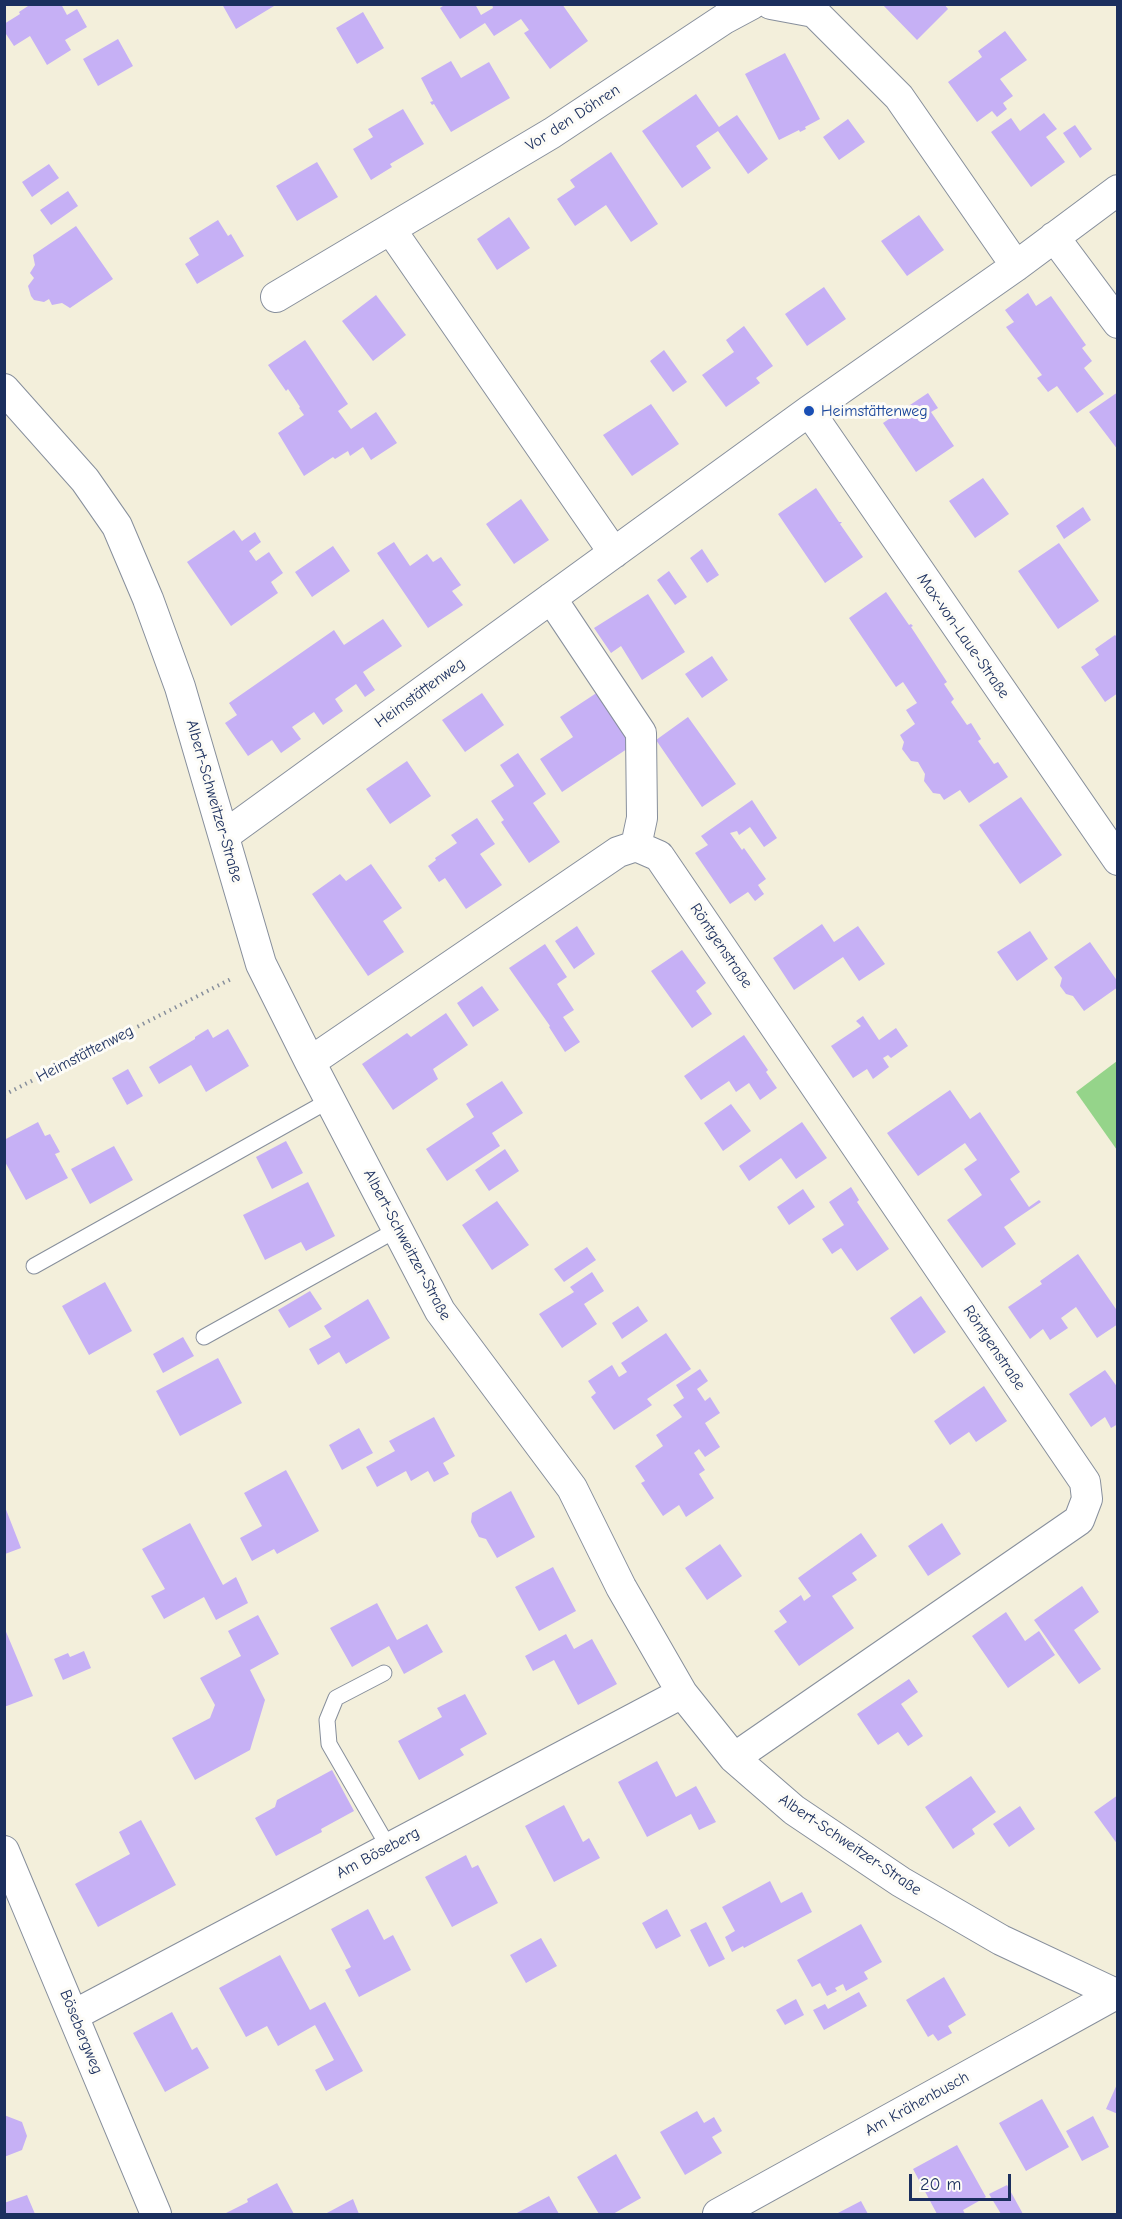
<!DOCTYPE html>
<meta charset="utf-8">
<style>
body{margin:0}
#map{position:relative;width:1122px;height:2219px;overflow:hidden;background:#f3efdb;font-family:"Comic Neue",sans-serif}
canvas{display:block}
.frame{position:absolute;inset:0;border:6px solid #1b2f5e;pointer-events:none}
.scale{position:absolute;left:909px;top:2174px;width:102px;height:27px;box-sizing:border-box;border:3px solid #1b2f5e;border-top:0;padding-left:8px;font-size:18px;line-height:21px;white-space:nowrap;color:#1b2f5e;-webkit-text-stroke:4px #fdfcf7;paint-order:stroke}
</style>
<div id="map">
<canvas width="1122" height="2219"></canvas>
<div class="frame"></div>
<div class="scale">20 m</div>
</div>
<script>
const ctx = document.querySelector('canvas').getContext('2d');
ctx.lineJoin = 'round';
function fill(path, color) {
  ctx.fillStyle = color;
  ctx.fill(path, 'evenodd');
}
function trace(path, color, width, dash) {
  ctx.strokeStyle = color;
  ctx.lineWidth = width;
  ctx.lineCap = dash ? 'butt' : 'round';
  ctx.setLineDash(dash || []);
  ctx.stroke(path);
}
function drawText(font, color, halo, rows, align = 'center') {
  ctx.font = font + ' "Comic Neue",sans-serif';
  ctx.lineWidth = 6;
  ctx.setLineDash([]);
  ctx.textBaseline = 'middle';
  ctx.strokeStyle = halo;
  ctx.fillStyle = color;
  for (const [text, x, y, turn = 0] of rows) {
    ctx.save();
    ctx.translate(x, y);
    ctx.rotate((+turn || 0) * Math.PI / 180);
    ctx.textAlign = isNaN(turn) ? turn : align;
    if (halo) ctx.strokeText(text, 0, 0);
    ctx.fillText(text, 0, 0);
    ctx.restore();
  }
}
fill(new Path2D(`
 M1117,1061V1150L1076,1092Z`), '#95d48a');
fill(new Path2D(`
 M31,4L34,6L61,4L67,15L77,9L87,27L65,40L71,50L47,65L30,36L14,46L4,31V24L20,14L19,12Z
 M222,4H273L274,6L236,29Z
 M446,4H475L481,15L493,8L492,4H562L588,41L550,69L524,33L529,30L521,19L494,36L485,23L460,39L440,8Z
 M882,4H944L948,9L917,40Z
 M363,12L384,48L357,64L336,28Z
 M1005,31L1027,60L1000,79L1013,96L1003,103L1007,109L997,117L992,111L977,122L948,82L982,57L978,51Z
 M118,39L133,66L98,86L83,59Z
 M785,53L820,119L805,127L806,129L800,132L799,130L779,140L745,74Z
 M451,61L461,78L489,62L510,98L451,132L434,104L432,105L430,102L433,101L421,78Z
 M696,94L719,127L737,115L768,159L748,174L718,131L696,146L711,168L682,188L642,131Z
 M403,109L424,144L390,164L392,167L371,180L353,149L373,137L368,129Z
 M1044,113L1057,129L1046,137L1065,162L1031,187L991,132L1011,118L1020,131Z
 M848,119L865,142L839,160L823,137Z
 M1075,125L1092,149L1080,158L1063,133Z
 M611,152L658,224L631,242L606,205L575,226L557,199L575,187L570,180Z
 M317,162L338,197L297,221L276,186Z
 M49,164L59,178L32,197L22,182Z
 M68,191L78,206L51,225L40,210Z
 M919,215L944,250L907,276L881,241Z
 M509,217L530,248L497,270L477,239Z
 M218,220L228,236L231,234L244,256L197,284L185,264L199,255L189,238Z
 M76,226L113,279L70,308L62,303L52,305L49,299L44,302L34,300L31,296L28,286L34,278L30,273L35,265L33,255Z
 M824,287L846,319L807,346L785,314Z
 M1028,293L1036,306L1051,296L1086,345L1082,348L1092,361L1084,368L1104,394L1077,413L1057,386L1048,392L1037,378L1042,375L1006,327L1014,322L1005,310Z
 M376,295L406,335L373,361L342,321Z
 M744,326L773,366L756,378L760,383L726,407L702,375L734,352L726,340Z
 M305,340L348,404L338,411L351,429L376,412L397,443L371,460L363,447L350,456L348,451L335,459L333,457L304,476L278,433L304,415L299,408L300,407L288,389L286,391L268,365Z
 M664,350L687,382L673,392L650,361Z
 M1118,392V450L1089,412Z
 M928,393L938,408L931,412L954,446L916,472L883,423Z
 M651,404L679,444L632,476L603,435Z
 M983,478L1009,514L975,538L949,501Z
 M816,488L839,522H842L840,524L863,557L825,583L778,514Z
 M521,499L549,540L514,564L486,524Z
 M1083,507L1091,520L1064,539L1056,526Z
 M234,530L242,541L255,532L261,542L249,551L256,561L269,552L283,573L271,582L278,593L231,626L187,562Z
 M394,542L410,566L427,554L433,562L441,557L461,585L452,591L463,605L428,628L377,553Z
 M1059,543L1099,601L1058,629L1018,571Z
 M333,546L350,571L312,597L295,572Z
 M702,549L719,575L707,583L690,558Z
 M669,571L687,597L675,605L657,580Z
 M886,592L909,625L911,624L913,626L911,627L947,682L944,684L954,699L951,702L967,725L971,723L981,739L978,741L994,764L998,762L1008,777L969,803L960,790L944,800L940,794L933,793L924,781L925,774L918,762L911,761L902,749L904,742L900,735L915,724L906,710L917,703L903,682L896,687L849,618Z
 M648,594L685,652L642,680L621,646L611,653L594,628Z
 M383,619L402,646L363,672L375,690L365,697L356,684L335,699L343,711L323,725L314,712L292,727L301,739L281,753L272,740L248,756L225,723L237,715L229,703L334,630L344,645Z
 M1115,635L1118,638V693L1105,702L1081,667L1099,655L1095,649Z
 M712,656L728,680L702,698L685,674Z
 M598,692L633,745L562,792L540,759L573,737L560,717Z
 M482,693L504,725L465,752L442,720Z
 M688,717L736,784L702,807L656,740Z
 M518,753L546,794L533,803L560,842L529,863L501,822L504,820L491,801L514,786L500,765Z
 M407,761L431,796L390,824L366,789Z
 M1021,797L1062,855L1020,884L979,825Z
 M752,800L777,838L764,847L750,827L739,835L737,831L730,833L742,850L744,848L766,879L758,885L764,894L755,901L748,892L730,904L695,853L708,845L701,836Z
 M477,818L495,844L480,854L502,885L466,909L445,878L439,882L428,866L436,860L435,858L457,843L451,835Z
 M371,864L402,908L383,921L404,952L368,976L312,894L340,874L346,881Z
 M822,924L834,942L858,926L885,964L859,981L843,957L794,990L773,958Z
 M577,926L595,954L574,969L555,941Z
 M1030,931L1048,959L1017,981L997,952Z
 M1090,942L1118,982V987L1084,1011L1073,996L1066,994L1060,986L1062,978L1054,967Z
 M545,944L567,977L557,984L574,1010L563,1017L580,1042L565,1052L549,1027L550,1026L509,968Z
 M682,950L706,983L696,991L712,1014L692,1028L651,971Z
 M482,986L499,1010L473,1027L457,1003Z
 M446,1013L468,1045L433,1069L438,1079L393,1110L362,1064L407,1033L411,1037Z
 M863,1016L879,1040L896,1028L908,1046L891,1058L888,1055L883,1058L889,1067L873,1079L867,1069L853,1078L831,1046L861,1026L856,1021Z
 M208,1029L213,1038L228,1029L249,1066L206,1092L191,1065L159,1084L149,1067L195,1039V1037Z
 M744,1035L768,1070L766,1072L777,1088L760,1100L749,1083L736,1092L729,1081L701,1100L684,1076Z
 M128,1069L143,1096L127,1105L112,1078Z
 M502,1081L523,1113L492,1133L500,1146L447,1181L426,1149L474,1117L466,1104Z
 M950,1090L970,1119L980,1112L1020,1172L1010,1179L1029,1207L1039,1200L1041,1202L1004,1227L1016,1244L982,1268L947,1220L982,1195L964,1169L977,1160L965,1143L918,1176L887,1133Z
 M731,1104L751,1131L723,1151L704,1123Z
 M38,1122L45,1136L50,1134L60,1152L55,1154L68,1178L26,1200L4,1160V1140Z
 M802,1122L827,1158L796,1179L781,1158L749,1181L739,1166Z
 M286,1141L303,1173L272,1189L256,1157Z
 M114,1146L133,1180L90,1204L71,1169Z
 M505,1149L519,1171L489,1191L475,1170Z
 M308,1182L335,1236L306,1251L301,1242L265,1260L243,1215Z
 M851,1187L859,1200L857,1202L889,1249L857,1271L841,1248L832,1254L822,1239L844,1225L829,1202Z
 M803,1189L815,1207L789,1225L777,1207Z
 M497,1201L529,1245L492,1270L462,1225Z
 M587,1247L596,1260L564,1282L554,1269Z
 M1078,1254L1118,1312V1324L1097,1338L1076,1307L1061,1318L1068,1328L1050,1340L1043,1329L1030,1339L1008,1307L1042,1284L1040,1281Z
 M592,1272L604,1291L584,1304L597,1324L562,1348L539,1314L574,1292L570,1287Z
 M105,1282L132,1331L89,1355L62,1306Z
 M310,1291L322,1309L289,1328L278,1310Z
 M921,1296L946,1332L914,1354L890,1318Z
 M368,1299L390,1338L346,1364L339,1352L318,1365L309,1349L331,1337L324,1326Z
 M638,1306L648,1321L622,1339L612,1323Z
 M666,1333L691,1369L647,1399L652,1405L614,1430L591,1397L596,1393L588,1381L612,1365L619,1377L627,1372L621,1363Z
 M183,1337L194,1356L163,1373L153,1354Z
 M218,1358L242,1403L180,1436L156,1391Z
 M700,1369L708,1381L697,1389L705,1401L710,1397L720,1413L705,1423L720,1447L705,1457L699,1449L694,1453L705,1470L699,1474L714,1498L686,1517L679,1505L663,1516L641,1483L645,1481L635,1466L663,1446L656,1435L682,1417L673,1405L684,1398L676,1385Z
 M1105,1370L1118,1388V1424L1111,1428L1105,1417L1091,1427L1069,1394Z
 M984,1386L1007,1421L976,1442L969,1432L950,1445L934,1421Z
 M434,1417L455,1456L443,1463L449,1474L434,1482L428,1471L411,1481L406,1471L377,1487L366,1467L395,1451L389,1441Z
 M359,1428L373,1453L342,1470L329,1445Z
 M286,1470L319,1531L277,1554L274,1549L252,1561L240,1538L262,1526L244,1493Z
 M511,1491L535,1537L497,1558L486,1539L479,1537L471,1522L472,1513Z
 M5,1507L21,1548L5,1554Z
 M190,1523L223,1585L236,1577L248,1603L216,1620L204,1597L164,1619L151,1596L165,1589L142,1549Z
 M942,1523L961,1554L928,1576L908,1546Z
 M861,1533L877,1556L852,1573L857,1580L832,1596L854,1628L799,1666L774,1631L787,1622L779,1611L801,1595L804,1601L811,1596L798,1578Z
 M720,1544L742,1576L707,1600L685,1568Z
 M553,1567L576,1611L539,1631L515,1587Z
 M1082,1586L1099,1612L1074,1630L1101,1669L1079,1684L1034,1620Z
 M377,1603L397,1640L427,1624L443,1652L404,1674L389,1646L352,1667L330,1628Z
 M1006,1612L1025,1641L1039,1631L1055,1655L1008,1688L972,1636Z
 M258,1615L279,1654L250,1670L265,1700L250,1750L195,1780L172,1738L210,1718L215,1705L200,1678L241,1656L228,1631Z
 M4,1627L33,1696L4,1707Z
 M566,1634L574,1649L592,1639L617,1684L578,1705L554,1660L533,1671L525,1656Z
 M84,1651L91,1668L63,1680L54,1659L68,1653L70,1657Z
 M909,1679L918,1692L901,1704L923,1736L908,1746L898,1732L878,1745L857,1714Z
 M465,1694L487,1734L460,1749L464,1755L419,1780L398,1741L442,1717L437,1708Z
 M657,1761L676,1797L696,1786L716,1822L699,1830L691,1814L647,1837L618,1782Z
 M332,1770L354,1811L321,1829L322,1832L276,1856L255,1818L275,1807L277,1800Z
 M971,1776L996,1812L972,1829L975,1834L953,1849L925,1807Z
 M1118,1795V1845L1094,1812Z
 M564,1805L583,1842L589,1838L600,1858L554,1882L525,1826Z
 M1020,1806L1035,1829L1009,1847L993,1824Z
 M141,1820L176,1885L98,1927L75,1884L130,1854L119,1832Z
 M466,1855L472,1868L478,1865L498,1903L452,1927L425,1877Z
 M770,1881L781,1903L802,1892L812,1912L744,1948L743,1946L732,1952L725,1937L735,1931L722,1907Z
 M368,1909L384,1940L393,1935L411,1970L359,1997L345,1970L351,1967L331,1929Z
 M667,1909L681,1936L656,1949L642,1923Z
 M706,1922L725,1959L709,1967L690,1930Z
 M861,1924L882,1962L864,1972L868,1979L846,1991L843,1984L835,1988L837,1991L827,1996L820,1983L812,1987L797,1960Z
 M541,1938L557,1966L526,1983L510,1955Z
 M280,1955L310,2010L325,2002L363,2071L326,2091L315,2070L334,2060L315,2025L278,2046L267,2026L246,2037L219,1988Z
 M944,1977L966,2015L948,2026L952,2033L938,2041L933,2034L928,2037L906,2000Z
 M859,1992L867,2006L824,2030L813,2010L825,2004L828,2009Z
 M796,1999L804,2015L785,2025L776,2010Z
 M172,2012L192,2050L197,2047L209,2068L165,2092L133,2033Z
 M1118,2082V2114L1106,2109Z
 M1042,2099L1069,2147L1026,2171L999,2123Z
 M697,2111L704,2123L714,2117L722,2131L712,2137L722,2153L685,2175L660,2132Z
 M4,2115L22,2122L27,2136L22,2150L4,2157Z
 M1093,2116L1109,2147L1082,2161L1066,2131Z
 M957,2145L986,2197L963,2210L965,2214H937L913,2169Z
 M616,2154L641,2198L613,2214H599L577,2177Z
 M277,2183L294,2214H224L248,2202L247,2199Z
 M1007,2185L1023,2214H1001L989,2194Z
 M27,2195L35,2214H4V2203Z
 M549,2196L559,2214H515Z
 M353,2199L359,2214H325Z
 M861,2201L868,2214H836Z`), '#c6b0f5');
const lane = new Path2D(`
 M34,1266L330,1100
 M204,1337L398,1229
 M384,1673L336,1698L327,1720L329,1744L389,1848`);
const street = new Path2D(`
 M771,4L814,12L899,97L1016,266
 M391,230L614,553
 M1054,237L1118,323
 M276,297L552,133L724,19L752,4
 M4,389L85,480L117,526L148,599L180,687L261,964L310,1062L440,1311L572,1488L621,1587L682,1693L734,1758L794,1810L901,1882L1001,1940L1118,1995
 M809,411L1118,860
 M551,598L641,733L642,818L636,846
 M225,835L809,411L1016,266L1118,190
 M310,1062L618,852L636,846L659,856L1085,1482L1087,1499L1079,1520L734,1758
 M4,1851L156,2214
 M74,2015L682,1693
 M718,2214L1116,1994`);
trace(lane, '#878f9c', 17);
trace(street, '#878f9c', 32);
trace(new Path2D(`
 M4,1095L233,978`), '#878f9c', 4, [1.5, 4.5]);
trace(lane, '#fff', 15);
trace(street, '#fff', 30);
for (const [x, y, r, color] of [
 [809,411,6,"#1a4fb4"]
]) {
  const dot = new Path2D();
  dot.arc(x, y, r, 0, 2 * Math.PI);
  ctx.fillStyle = color;
  ctx.fill(dot);
  trace(dot, '#fdfcf7', 2);
}
drawText('16px', '#1b2f5e', '#fdfcf7', [
 ["Vor den Döhren",573,118,-33],
 ["Max-von-Laue-Straße",963,636,55],
 ["Heimstättenweg",420,693,-36],
 ["Albert-Schweitzer-Straße",214,801,74],
 ["Röntgenstraße",721,946,56],
 ["Heimstättenweg",85,1054,-27],
 ["Albert-Schweitzer-Straße",407,1245,62],
 ["Röntgenstraße",994,1348,56],
 ["Albert-Schweitzer-Straße",850,1845,34],
 ["Am Böseberg",378,1853,-28],
 ["Bösebergweg",81,2032,68],
 ["Am Krähenbusch",917,2104,-29]
]);
drawText('16px', '#164399', '#fdfcf7', [
 ["Heimstättenweg",821,411]
], 'left');
</script>
